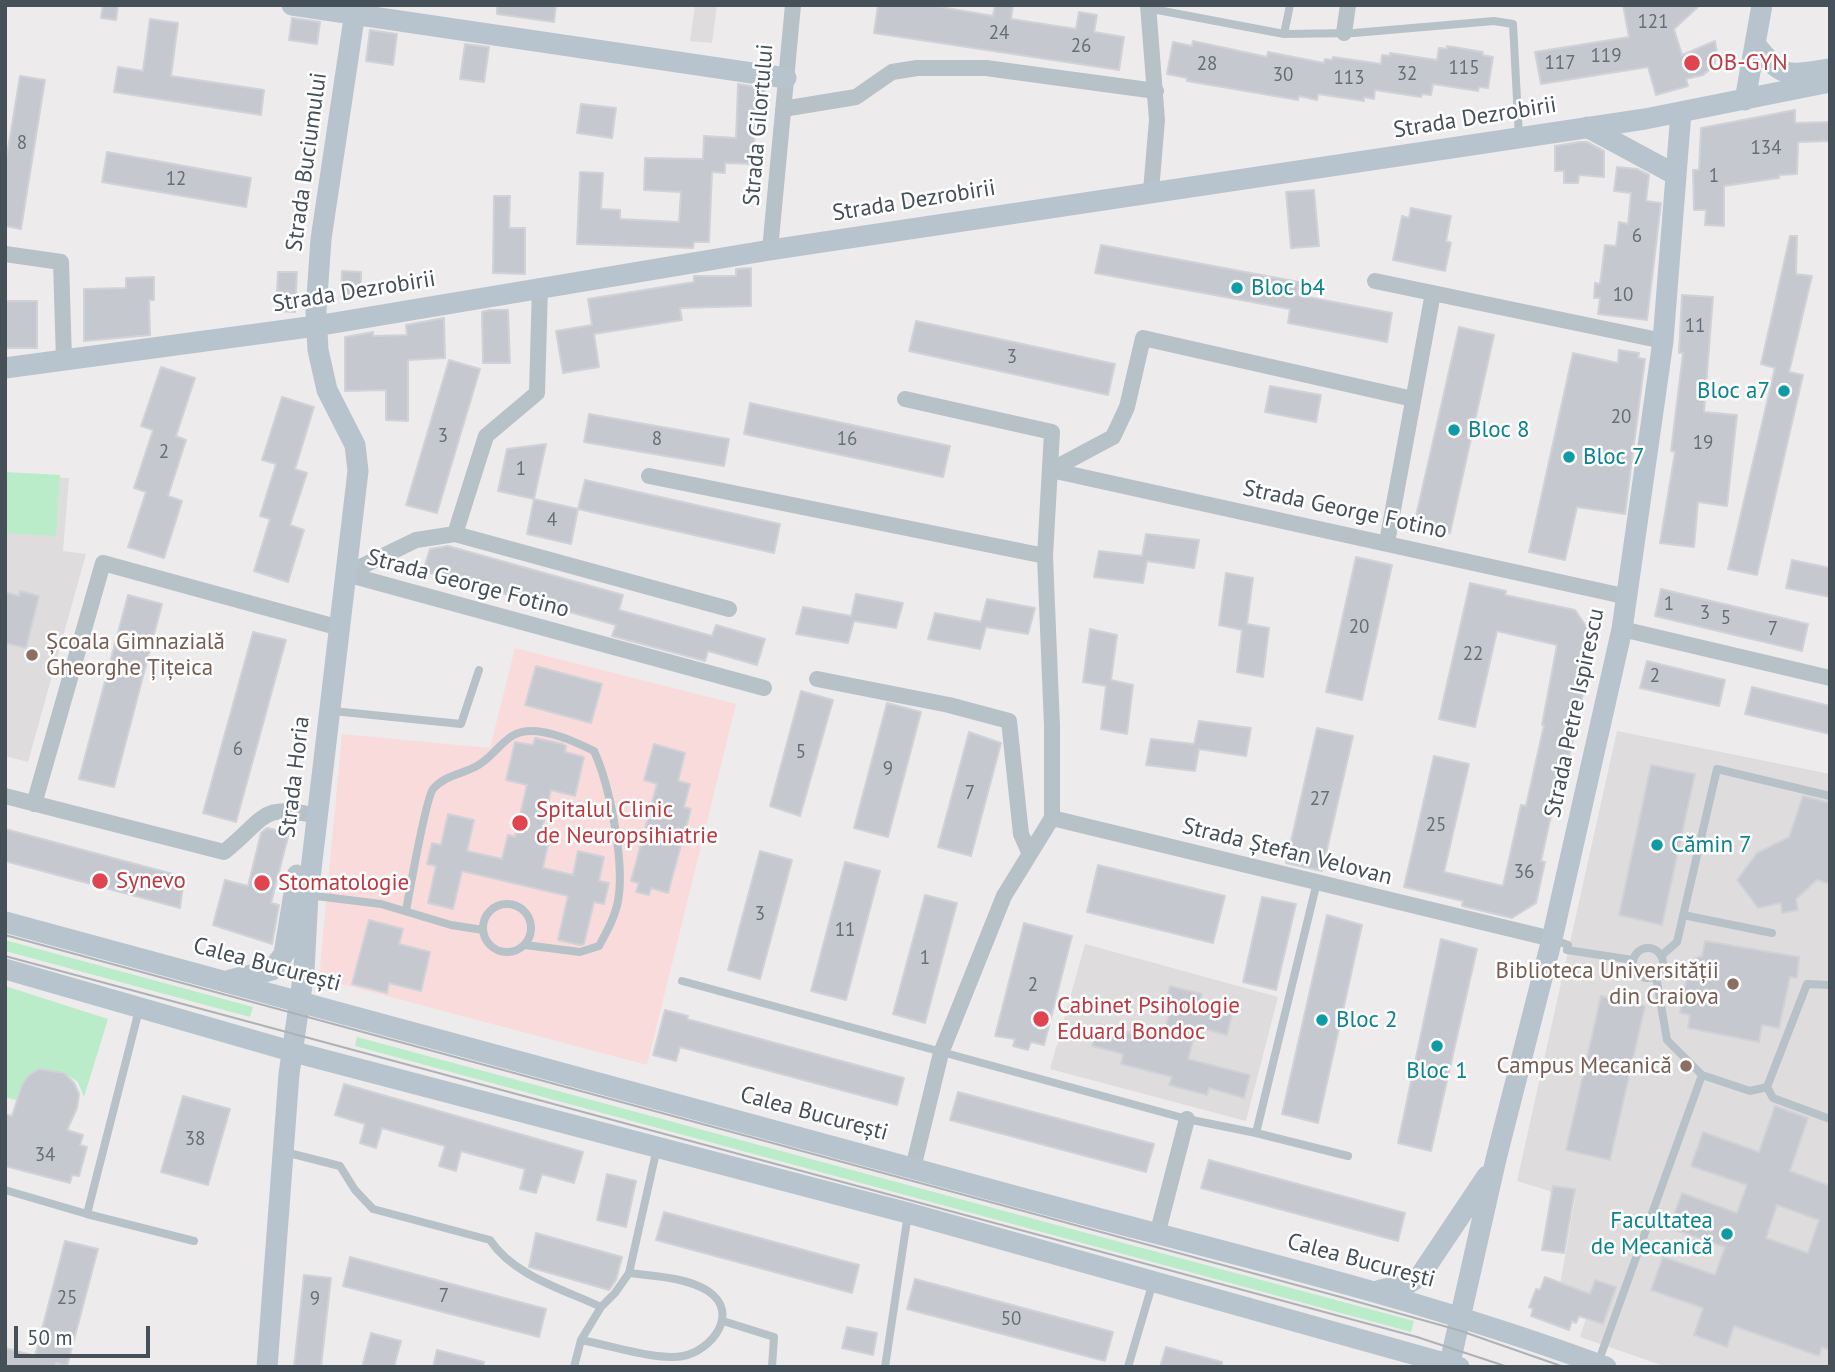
<!DOCTYPE html>
<meta charset="utf-8">
<style>
body{margin:0}
#map{position:relative;width:1835px;height:1372px;overflow:hidden;background:#eeebec;font-family:"PT Sans",sans-serif}
canvas{display:block}
.frame{position:absolute;inset:0;border:7px solid #455058;pointer-events:none}
.scale{position:absolute;left:14px;top:1326px;width:136px;height:32px;box-sizing:border-box;border:4px solid #455058;border-top:0;padding-left:9px;font-size:21px;line-height:24px;white-space:nowrap;color:#455058;-webkit-text-stroke:5px #fff;paint-order:stroke}
</style>
<div id="map">
<canvas width="1835" height="1372"></canvas>
<div class="frame"></div>
<div class="scale">50 m</div>
</div>
<script>
const ctx = document.querySelector('canvas').getContext('2d');
ctx.lineJoin = 'round';
function fill(path, color) {
  ctx.fillStyle = color;
  ctx.fill(path, 'evenodd');
}
function trace(path, color, width, dash) {
  ctx.strokeStyle = color;
  ctx.lineWidth = width;
  ctx.lineCap = dash ? 'butt' : 'round';
  ctx.setLineDash(dash || []);
  ctx.stroke(path);
}
function drawText(font, color, halo, rows, align = 'center') {
  ctx.font = font + ' "PT Sans",sans-serif';
  ctx.lineWidth = 5;
  ctx.setLineDash([]);
  ctx.textBaseline = 'middle';
  ctx.strokeStyle = halo;
  ctx.fillStyle = color;
  for (const [text, x, y, turn = 0] of rows) {
    ctx.save();
    ctx.translate(x, y);
    ctx.rotate((+turn || 0) * Math.PI / 180);
    ctx.textAlign = isNaN(turn) ? turn : align;
    if (halo) ctx.strokeText(text, 0, 0);
    ctx.fillText(text, 0, 0);
    ctx.restore();
  }
}
fill(new Path2D(`
 M695,5H717L712,43L690,41Z
 M5,475L69,478L63,551L86,554L28,762L5,756Z
 M1617,731L1830,774V1367H1667L1580,1337L1588,1312L1557,1302L1575,1199L1517,1181Z
 M1085,944L1278,997L1246,1121L1050,1069Z`), '#dfdcdd');
fill(new Path2D(`
 M515,648L736,704L647,1065L319,978L342,734L490,748Z`), '#f9dbdb');
fill(new Path2D(`
 M5,472L60,475L56,536L5,533Z
 M5,940L253,1007L250,1017L5,951Z
 M5,986L108,1019L84,1097L78,1082L64,1073L39,1069L22,1085L16,1100L5,1097Z
 M357,1037L1414,1321L1411,1332L355,1046Z`), '#baecc9');
const building = new Path2D(`
 M103,5H118L116,20L101,18Z
 M497,5H556L554,22L497,14Z
 M878,5H929L993,16L995,5H1013L1011,19L1076,29L1079,12L1097,15L1094,32L1124,37L1119,70L874,33Z
 M1623,5H1700L1674,29L1682,55L1715,41L1717,53L1714,66L1703,75L1686,79L1688,86L1656,95L1648,67L1541,84L1535,52L1629,37Z
 M292,18L320,22L317,44L289,40Z
 M150,19L178,23L171,76L264,90L261,115L114,92L118,67L143,71Z
 M370,30L397,34L393,65L366,61Z
 M1193,41L1267,57L1268,52L1324,63L1325,59L1332,60L1333,57L1381,64L1382,55L1390,56V53L1437,60L1439,48L1447,49V46L1483,52L1482,55L1493,57L1488,88L1479,87L1478,91L1433,84L1431,95L1422,94L1421,97L1375,90L1374,99L1364,97V101L1318,94L1317,100L1299,96L1298,100L1187,81V78L1167,74L1173,42L1192,46Z
 M465,44L489,47L484,82L460,79Z
 M20,76L45,80L21,229L5,226V167Z
 M738,84L765,88L764,105L756,104L753,164L725,163V173L712,172L709,242H694L693,248L577,244L580,172L603,173L601,209L620,210V219L679,222L681,192L644,190L645,158L703,159L704,136L736,138Z
 M581,104L616,108L612,138L577,133Z
 M1795,110V123L1830,122V141L1798,142L1797,174L1779,175V178L1724,186V226L1705,225L1706,210H1694L1693,170H1699L1701,128Z
 M1579,142H1587L1604,151V177L1579,175L1578,183H1564V171H1555V146Z
 M107,152L251,178L246,207L102,182Z
 M1617,167L1637,169L1649,175L1646,201L1661,203L1647,320L1598,314L1600,298H1594L1595,283L1600,284L1605,245L1616,246L1619,222L1628,224L1631,193L1614,191Z
 M1314,190L1319,246L1291,248L1286,192Z
 M494,196H510L509,228H525V274L493,273Z
 M1411,208L1451,216L1446,241L1451,243L1445,271L1393,260L1402,216L1409,218Z
 M1790,236H1797L1796,274L1812,276L1789,372L1803,375L1757,575L1728,569L1775,368L1761,364Z
 M1101,245L1299,282L1297,295L1392,313L1387,342L1288,323L1290,309L1095,273Z
 M751,268V306L680,308L682,320L594,334L599,367L563,373L556,331L592,325L588,299L694,282V276H736V269Z
 M342,271L361,272V297H341Z
 M278,272H297L295,312L276,311Z
 M154,277V300H149L150,335L84,341V289L126,288V278Z
 M1682,295L1713,297L1704,412L1737,415L1727,506L1698,502L1694,547L1660,543L1675,452L1671,451L1683,353H1679Z
 M5,301H37V348H5Z
 M489,310H508L510,363H483L482,312Z
 M444,318L445,358L408,360V421L386,420V390L345,391V337L373,332V336L407,335L406,325Z
 M916,321L1115,364L1108,395L909,351Z
 M1459,327L1494,335L1450,533L1414,525Z
 M1619,350L1639,353L1638,358L1645,359L1625,514L1577,507L1565,560L1529,552L1573,353L1618,363Z
 M449,360L480,369L437,513L406,505Z
 M161,367L195,378L176,436L186,440L168,496L182,501L164,558L128,547L146,492L134,488L153,430L141,426Z
 M1270,386L1321,395L1316,422L1265,412Z
 M282,397L314,407L295,469L307,473L290,525L304,530L288,582L254,571L270,519L260,516L276,464L262,460Z
 M750,403L950,446L943,477L744,434Z
 M589,414L729,439L724,466L584,442Z
 M546,444L534,499L498,491L507,449Z
 M585,480L780,524L774,553L578,509Z
 M534,499L578,509L571,544L527,534Z
 M1146,534L1199,540L1194,568L1147,561L1143,583L1094,577L1099,551L1142,556Z
 M448,546L623,595L619,610L712,636L716,625L765,639L757,665L708,651L705,661L612,636L616,625L423,571L430,549Z
 M1356,557L1392,565L1362,700L1326,692Z
 M1792,560L1830,568V597L1786,588Z
 M1226,573L1253,578L1247,624L1269,628L1263,677L1237,672L1242,630L1219,625Z
 M1470,583L1506,591L1505,595L1575,610L1595,639L1557,812L1552,811L1541,861L1545,862L1536,903L1512,918L1462,906L1463,901L1404,887L1434,756L1469,764L1444,872L1503,886L1521,805L1526,806L1544,725H1542L1557,645L1497,631L1475,727L1439,719Z
 M1661,589L1808,624L1802,651L1655,616Z
 M20,591L39,596L26,648L5,643V592L19,596Z
 M856,594L903,603L896,628L854,621L848,643L796,634L803,607L851,616Z
 M128,595L162,604L114,787L79,779Z
 M987,599L1035,608L1028,634L986,627L980,649L928,639L935,613L981,622Z
 M1090,629L1117,635L1111,680L1133,685L1127,734L1101,729L1106,686L1083,682Z
 M253,632L286,640L236,822L203,813Z
 M1647,661L1725,680L1719,706L1640,688Z
 M536,666L602,684L591,723L525,705Z
 M1752,687L1830,706V734L1745,714Z
 M801,691L833,700L800,816L770,806Z
 M887,703L921,712L888,837L854,828Z
 M1199,721L1251,728L1246,756L1199,749L1195,771L1146,765L1151,739L1194,744Z
 M1317,728L1353,736L1322,871L1286,863Z
 M969,732L1001,743L971,856L938,847Z
 M535,738L563,744L566,746L565,752L584,757L575,796L551,790L539,842L548,844L543,868L573,875L578,851L604,857L599,881L609,883L604,904L594,902L584,944L580,945L558,940L568,896L462,871L453,909L428,903L436,866L427,864L432,843L441,845L448,814L474,820L467,851L502,859L508,835L515,837L527,785L506,780L515,742L533,745Z
 M654,744L685,753L678,781L690,784L684,807L691,809L668,893L651,888L649,895L636,892L639,883L631,881L657,784L644,780Z
 M1651,765L1695,774L1662,925L1619,915Z
 M1803,796L1830,803V884L1817,880L1796,899L1798,910L1782,913L1781,903L1758,908L1737,880L1757,853L1789,837Z
 M267,828L289,833L271,903L279,905L272,944L213,925L225,880L248,886L261,833Z
 M5,829L184,877L180,908L5,861Z
 M760,851L792,860L760,979L728,970Z
 M845,862L880,871L846,1000L811,991Z
 M1098,865L1225,896L1213,943L1087,912Z
 M925,895L957,903L925,1023L893,1014Z
 M1262,897L1296,904L1276,990L1243,982Z
 M1327,915L1362,925L1318,1123L1282,1114Z
 M369,920L403,929L399,944L430,952L421,991L389,983L387,993L352,984Z
 M1024,923L1072,936L1044,1045L1031,1042L1028,1050L1013,1046L1015,1039L995,1036Z
 M1441,939L1477,949L1431,1151L1398,1143Z
 M1705,941L1799,957L1797,978L1790,977L1779,1028L1762,1025L1759,1042L1688,1028L1690,1015L1680,1013L1690,960L1702,956Z
 M1170,986L1202,994L1200,1002L1233,1011L1227,1035L1197,1027L1188,1059L1250,1075L1244,1098L1209,1088L1207,1095L1169,1085L1172,1077L1121,1064L1123,1054L1092,1046L1098,1024L1162,1041L1170,1010L1164,1008Z
 M1601,996L1645,1006L1610,1160L1566,1150Z
 M665,1010L688,1016L687,1019L904,1078L897,1105L680,1047L676,1061L653,1055Z
 M39,1069L64,1073L74,1083L79,1094L77,1108L67,1130L83,1135L80,1145L87,1147L79,1176L72,1175L70,1183L5,1166V1114L12,1116L22,1085L28,1076Z
 M344,1084L583,1152L574,1183L542,1174L536,1193L520,1189L525,1169L461,1151L456,1171L439,1166L445,1146L382,1128L376,1148L360,1143L365,1124L335,1115Z
 M958,1092L1154,1144L1146,1172L950,1120Z
 M183,1096L230,1109L208,1185L161,1172Z
 M1775,1106L1808,1118L1790,1171L1830,1186V1350L1822,1347L1819,1356L1734,1326L1727,1347L1694,1335L1703,1308L1651,1290L1663,1257L1715,1275L1725,1247L1669,1228L1682,1193L1737,1213L1747,1185L1691,1166L1703,1132L1759,1152ZM1777,1205L1819,1220L1808,1253L1766,1238Z
 M1209,1160L1405,1213L1398,1241L1201,1188Z
 M607,1174L636,1181L626,1227L597,1220Z
 M1553,1186L1575,1189L1564,1253L1542,1250Z
 M664,1212L859,1265L852,1293L656,1240Z
 M536,1233L622,1257L616,1280L609,1290L529,1267Z
 M65,1241L98,1249L67,1366L56,1363V1367H5V1348L35,1356Z
 M350,1257L546,1309L539,1337L343,1286Z
 M304,1275L331,1278L321,1367H294Z
 M1545,1277L1590,1294L1595,1280L1616,1287L1603,1324L1579,1316L1576,1323L1572,1321L1569,1330L1531,1316L1533,1309L1529,1307L1536,1289L1540,1290Z
 M915,1279L1113,1332L1105,1361L907,1309Z
 M847,1327L877,1333L873,1355L842,1348Z
 M371,1333L401,1341L394,1367H362Z
 M1166,1347L1222,1362V1367H1160Z
 M437,1350L484,1362L483,1367H433Z`);
fill(building, '#c5c9cf');
trace(building, '#d0d2d7', 2);
trace(new Path2D(`
 M1147,8L1284,34L1354,33L1494,21L1513,24L1519,137
 M1284,34L1290,5
 M333,711L461,724L479,670
 M308,895L381,904L451,925L483,930
 M483 928a24 24 0 1 1 48 0a24 24 0 1 1-48 0Z
 M406,910C410,891 425,800 433,789C444,776 461,774 475,767C491,759 498,745 512,736C534,722 574,741 594,751C610,786 625,863 618,901C615,917 607,931 599,946L580,952L525,945
 M1683,915L1772,933
 M1552,939L1568,945L1567,950L1633,960
 M1633 963a15 15 0 1 1 30 0a15 15 0 1 1-30 0Z
 M1661,956L1677,942L1717,769L1830,796
 M682,981L1187,1119L1256,1133L1348,1156
 M1702,1075L1750,1091L1767,1087L1807,984L1830,985
 M1767,1087L1773,1098L1830,1119
 M1256,1133L1317,882
 M285,1152L340,1166L355,1190L373,1209L490,1240C514,1276 563,1289 601,1307
 M5,1190L87,1214L139,1010
 M87,1214L194,1241
 M723,1321L774,1337L772,1367
 M581,1340C609,1345 657,1361 683,1356C711,1351 741,1313 708,1291C686,1277 653,1276 629,1273
 M1598,1363L1702,1075L1667,1040L1656,976
 M574,1367L581,1340L601,1307L615,1293L629,1273L657,1148
 M885,1367L908,1214
 M1128,1367L1153,1282`), '#b7c1c8', 8);
trace(new Path2D(`
 M1148,5L1157,120L1151,191
 M1344,33L1348,5
 M783,109L856,97L892,72L917,68H986L1156,91
 M770,250L793,5
 M5,254L61,262L64,360
 M1375,281L1663,341
 M905,399L1052,432L1045,556L1052,726V818
 M1051,470L1628,597
 M1051,470L1113,437L1127,407L1143,338L1413,399
 M649,476L1045,556
 M455,534L486,436L537,393L540,286
 M1387,542L1433,293
 M346,574L764,688
 M346,574L416,540L455,534L729,609
 M1622,629L1830,678
 M817,679L949,705L1009,721L1021,834L1029,852
 M5,796L224,852C266,819 259,802 317,816
 M34,804L103,563L340,628
 M1052,818L1552,939
 M913,1168L941,1053L1004,896L1052,818
 M1157,1235L1187,1119`), '#b7c1c8', 16);
trace(new Path2D(`
 M292,5L786,78
 M1755,44C1784,80 1786,75 1830,69
 M1745,100L1762,5
 M1587,127L1676,175
 M5,368L316,326L770,250L1645,119L1830,82
 M5,922C336,1010 666,1101 996,1191C1200,1247 1407,1293 1606,1367
 M5,969L294,1052L908,1213L1459,1367
 M230,980L272,970L284,954L297,875
 M1380,1290L1406,1285L1420,1276L1487,1176
 M267,1367L289,1074L304,971L308,895L358,471L355,445L327,390L318,350L316,311L321,239L356,5
 M1449,1367L1496,1159L1552,939L1622,629L1663,341L1681,112`), '#b7c4ce', 21);
trace(new Path2D(`
 M5,935L1337,1296L1458,1330L1564,1367
 M5,956L1417,1337L1508,1367`), '#aeb2b6', 2);
for (const [x, y, r, color] of [
 [1692,63,9,"#e0444e"],
 [1237,288,7,"#0f9aa8"],
 [1784,391,7,"#0f9aa8"],
 [1454,430,7,"#0f9aa8"],
 [1569,457,7,"#0f9aa8"],
 [32,655,7,"#8d6e63"],
 [520,823,9,"#e0444e"],
 [1657,845,7,"#0f9aa8"],
 [100,881,9,"#e0444e"],
 [262,883,9,"#e0444e"],
 [1733,984,7,"#8d6e63"],
 [1041,1019,9,"#e0444e"],
 [1322,1020,7,"#0f9aa8"],
 [1437,1046,7,"#0f9aa8"],
 [1686,1066,7,"#8d6e63"],
 [1727,1234,7,"#0f9aa8"]
]) {
  const dot = new Path2D();
  dot.arc(x, y, r, 0, 2 * Math.PI);
  ctx.fillStyle = color;
  ctx.fill(dot);
  trace(dot, '#fff', 2.5);
}
drawText('19px', '#656e76', null, [
 ["121",1653,23],
 ["24",999,34],
 ["26",1081,47],
 ["119",1606,57],
 ["117",1560,64],
 ["28",1207,65],
 ["115",1464,69],
 ["32",1407,75],
 ["30",1283,76],
 ["113",1349,79],
 ["8",22,144],
 ["134",1766,149],
 ["1",1714,177],
 ["12",176,180],
 ["6",1637,237],
 ["10",1623,296],
 ["11",1695,327],
 ["3",1012,358],
 ["20",1621,418],
 ["3",443,437],
 ["8",657,440],
 ["16",847,440],
 ["19",1703,444],
 ["2",164,453],
 ["1",521,470],
 ["4",552,521],
 ["1",1669,605],
 ["3",1705,614],
 ["5",1726,619],
 ["20",1359,628],
 ["7",1773,630],
 ["22",1473,655],
 ["2",1655,677],
 ["6",238,750],
 ["5",801,753],
 ["9",888,770],
 ["7",970,794],
 ["27",1320,800],
 ["25",1436,826],
 ["36",1524,873],
 ["3",760,915],
 ["11",845,931],
 ["1",925,959],
 ["2",1033,986],
 ["38",195,1140],
 ["34",45,1156],
 ["7",444,1297],
 ["25",67,1299],
 ["9",315,1300],
 ["50",1011,1320]
]);
drawText('23px', '#be3a42', '#fff', [
 ["OB-GYN",1708,63],
 ["Spitalul Clinic",536,810],
 ["de Neuropsihiatrie",536,836],
 ["Synevo",116,881],
 ["Stomatologie",278,883],
 ["Cabinet Psihologie",1057,1006],
 ["Eduard Bondoc",1057,1032]
], 'left');
drawText('23px', '#455058', '#fff', [
 ["Strada Dezrobirii",1475,118,-9],
 ["Strada Gilortului",759,125,-85],
 ["Strada Buciumului",307,162,-82],
 ["Strada Dezrobirii",914,201,-9],
 ["Strada Dezrobirii",354,292,-9],
 ["Strada George Fotino",1345,510,12],
 ["Strada George Fotino",468,584,15],
 ["Strada Petre Ispirescu",1575,713,-78],
 ["Strada Horia",295,777,-83],
 ["Strada Ștefan Velovan",1287,852,14],
 ["Calea București",267,965,15],
 ["Calea București",814,1114,15],
 ["Calea București",1361,1261,15]
]);
drawText('23px', '#0d838f', '#fff', [
 ["Bloc b4",1251,288],
 ["Bloc a7",1770,391,"right"],
 ["Bloc 8",1468,430],
 ["Bloc 7",1583,457],
 ["Cămin 7",1671,845],
 ["Bloc 2",1336,1020],
 ["Bloc 1",1437,1071,"center"],
 ["Facultatea",1713,1221,"right"],
 ["de Mecanică",1713,1247,"right"]
], 'left');
drawText('23px', '#785e54', '#fff', [
 ["Școala Gimnazială",46,642,"left"],
 ["Gheorghe Țițeica",46,668,"left"],
 ["Biblioteca Universității",1719,971],
 ["din Craiova",1719,997],
 ["Campus Mecanică",1672,1066]
], 'right');
</script>
